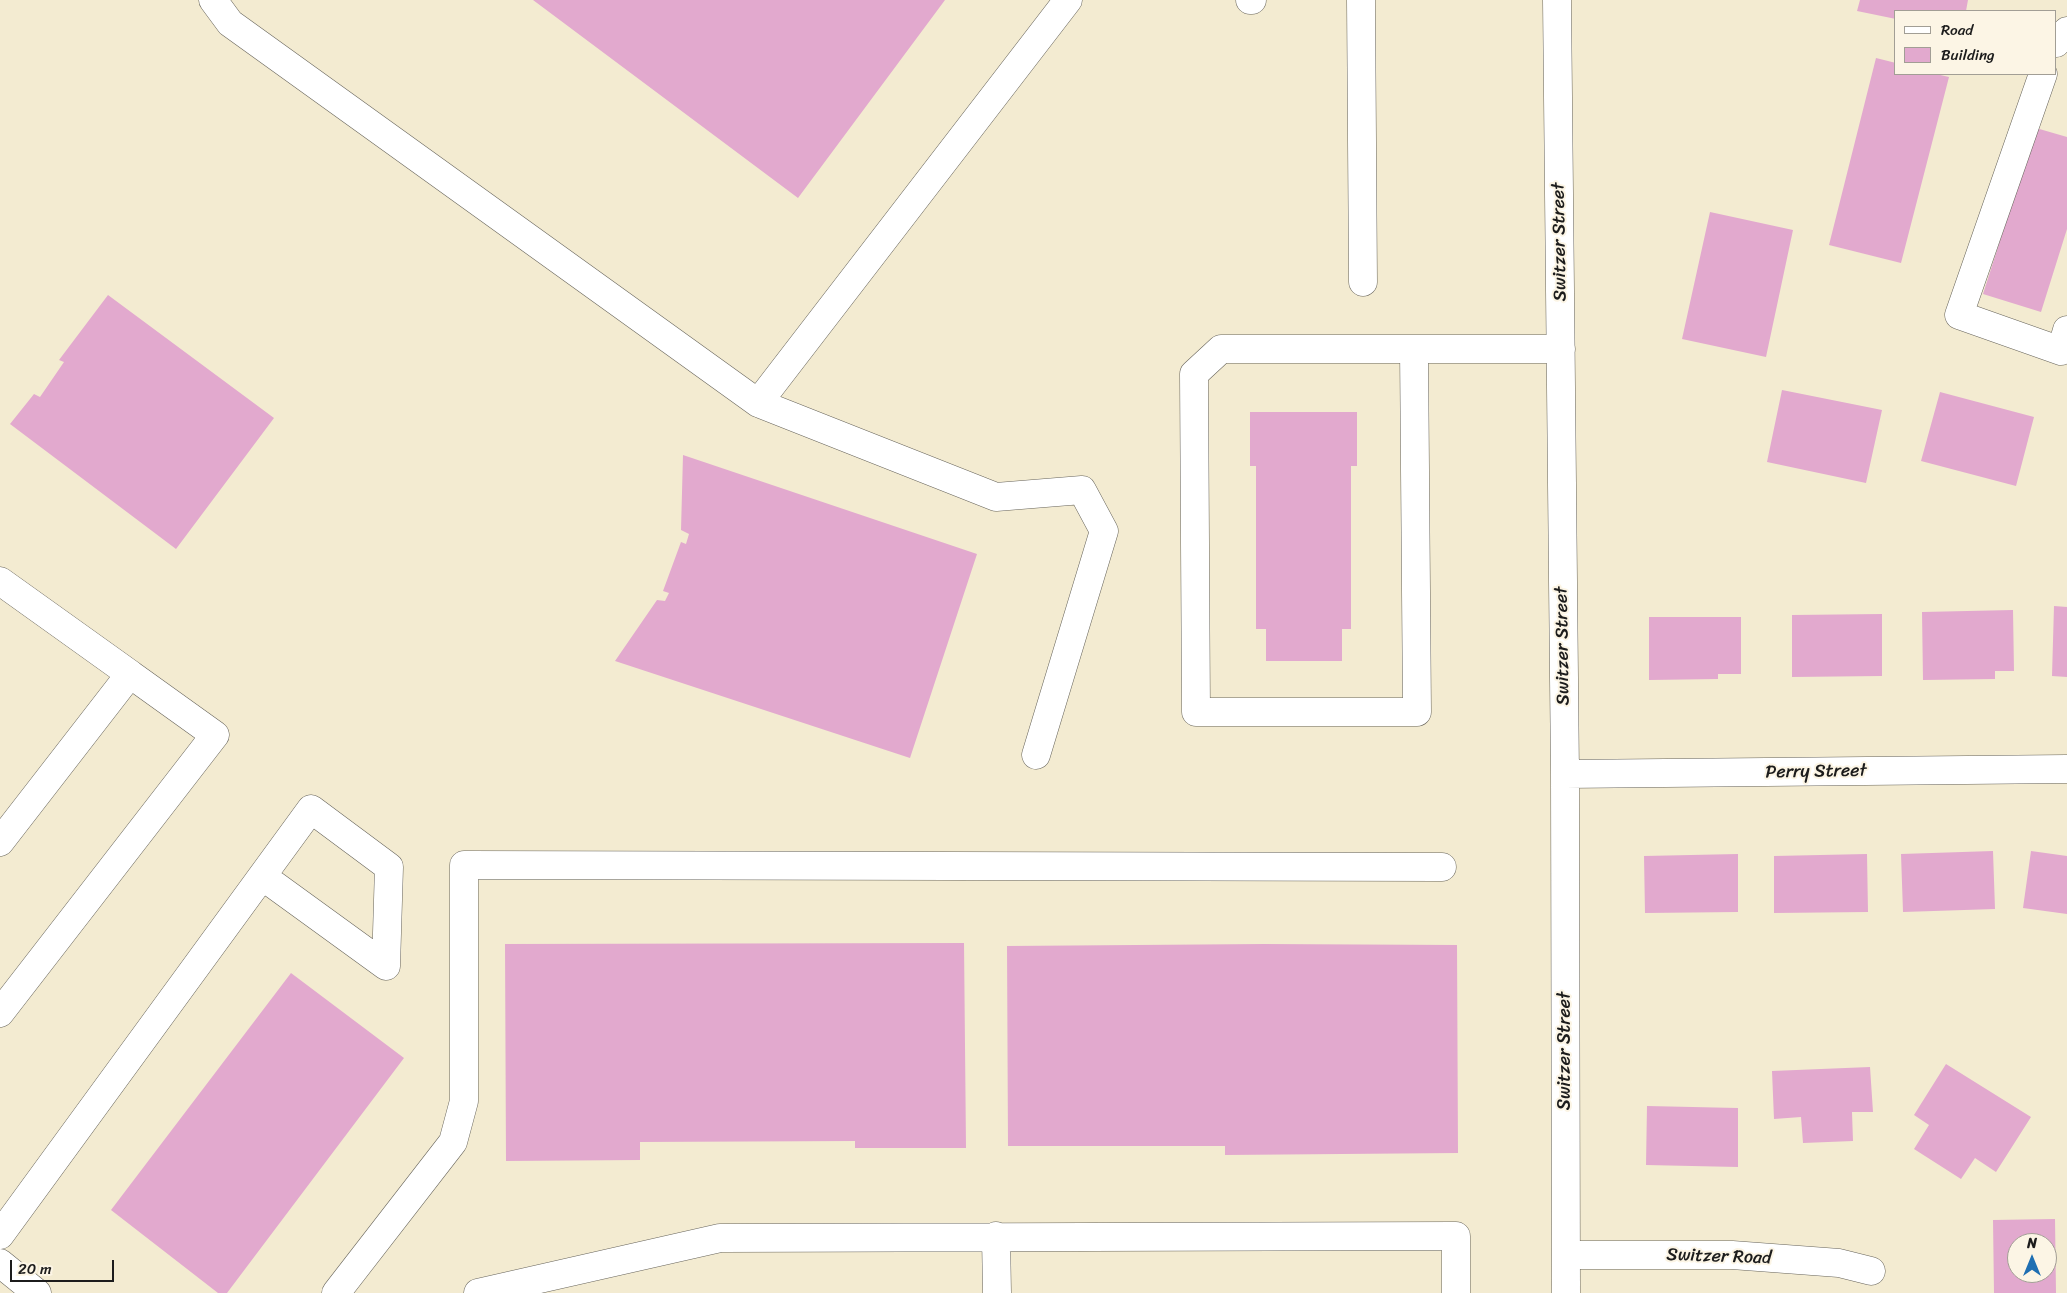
<!DOCTYPE html>
<style>
body{margin:0}
#map{position:relative;width:2067px;height:1293px;overflow:hidden;background:#f3ebd1;font-family:Sriracha,sans-serif}
canvas{display:block}
.legend{position:absolute;left:1894px;top:10px;width:162px;height:65px;box-sizing:border-box;background:#fcf5e5;border:1px solid #a29e95;margin:0;padding:6px 9px;list-style:none;font-size:15px;color:#1c1c1c}
.legend li{display:flex;align-items:center;gap:10px;height:25px}
.legend b{width:25px;border:1px solid #a29e95}
.north{position:absolute;left:2007px;top:1233px;width:50px;height:50px;box-sizing:border-box;background:#fcf5e5;border:1px solid #a29e95;border-radius:50%;rotate:0deg;font-size:14px;font-weight:700;line-height:20px;text-align:center;color:#1c1c1c}
.north::after{content:'';display:block;margin:auto;width:18px;height:22px;background:#1f6fb2;clip-path:polygon(50% 0,100% 100%,50% 72%,0 100%)}
.scale{position:absolute;left:10px;top:1260px;width:104px;height:22px;box-sizing:border-box;border:2px solid #1c1c1c;border-top:0;padding-left:6px;font-size:15px;line-height:18px;white-space:nowrap;color:#1c1c1c;-webkit-text-stroke:4px #fcf5e5;paint-order:stroke}
</style>
<div id="map">
<canvas width="2067" height="1293"></canvas>
<ul class="legend">
<li><b style="height:6px;background:#fff"></b>Road</li>
<li><b style="height:14px;background:#e2a9ce"></b>Building</li>
</ul>
<div class="north">N</div>
<div class="scale">20 m</div>
</div>
<script>
const ctx = document.querySelector('canvas').getContext('2d');
ctx.lineJoin = 'round';
function fill(path, color) {
  ctx.fillStyle = color;
  ctx.fill(path, 'evenodd');
}
function trace(path, color, width, dash) {
  ctx.strokeStyle = color;
  ctx.lineWidth = width;
  ctx.lineCap = dash ? 'butt' : 'round';
  ctx.setLineDash(dash || []);
  ctx.stroke(path);
}
function drawText(font, color, halo, rows, align = 'center') {
  ctx.font = font + ' Sriracha,sans-serif';
  ctx.lineWidth = 4;
  ctx.setLineDash([]);
  ctx.textBaseline = 'middle';
  ctx.strokeStyle = halo;
  ctx.fillStyle = color;
  for (const [text, x, y, turn = 0] of rows) {
    ctx.save();
    ctx.translate(x, y);
    ctx.rotate((+turn || 0) * Math.PI / 180);
    ctx.textAlign = isNaN(turn) ? turn : align;
    if (halo) ctx.strokeText(text, 0, 0);
    ctx.fillText(text, 0, 0);
    ctx.restore();
  }
}
fill(new Path2D(`
 M533,0H945L798,198Z
 M1860,0H1968L1966,11H1896V19L1857,11Z
 M1876,58L1896,63V74H1936L1949,77L1901,263L1829,245Z
 M2036,128L2067,137V229L2041,312L1983,294Z
 M1710,212L1793,230L1766,357L1682,339Z
 M108,295L274,418L176,549L10,424L34,394L40,397L64,362L59,360Z
 M1782,390L1882,410L1866,483L1767,462Z
 M1940,392L2034,417L2016,486L1921,461Z
 M1250,412H1357V466H1351V629H1342V661H1266V629H1256V466H1250Z
 M683,455L977,554L910,758L615,661L657,600L665,601L669,593L663,591L681,542L686,544L689,534L681,530Z
 M2054,606L2067,607V677L2052,676Z
 M2013,610L2014,671H1995V679L1923,680L1922,612Z
 M1882,614V676L1792,677V615Z
 M1649,617H1741V674H1718V679L1649,680Z
 M1993,851L1995,909L1903,912L1901,854Z
 M2031,851L2067,856V914L2023,908Z
 M1738,854V912L1645,913L1644,856Z
 M1867,854L1868,912L1774,913V856Z
 M964,943L966,1148H855V1141L640,1142V1160L506,1161L505,944Z
 M1264,944L1457,945L1458,1153L1225,1155V1146H1008L1007,946Z
 M291,973L404,1058L227,1293H218L111,1210Z
 M1946,1064L2031,1117L1996,1172L1975,1158L1961,1179L1914,1149L1929,1125L1914,1115Z
 M1870,1067L1873,1112H1852L1853,1141L1803,1143L1801,1117L1774,1119L1772,1071Z
 M1647,1106L1738,1108V1167L1646,1165Z
 M2055,1219L2056,1293H1994L1993,1220ZM2017,1243H2047V1273H2017Z`), '#e2a9ce');
const minor = new Path2D(`
 M213,0L230,23L758,403L996,497L1082,490L1104,531L1036,755
 M1250,0H1252
 M1361,0L1363,282
 M1557,0L1565,774L1566,1293
 M2056,43L2067,31
 M2043,74L1959,315L2061,351L2067,330
 M1414,349L1417,712H1196L1194,374L1221,349H1561
 M758,403L1068,0
 M0,581L130,674
 M1565,774L2067,769
 M0,842L130,674L215,735L0,1013
 M0,1235L311,809L389,867L386,966L262,876
 M996,1236L997,1293
 M1566,1255H1732L1839,1263L1871,1271
 M0,1263L37,1293
 M336,1293L453,1142L464,1101V865L1442,867
 M478,1293L720,1238L1456,1236V1293`);
trace(minor, '#67645b', 29);
trace(minor, '#fff', 28);
drawText('18px', '#1c1c1c', '#fcf5e5', [
 ["Switzer Street",1560,242,-91],
 ["Switzer Street",1563,646,-91],
 ["Perry Street",1816,772,-1],
 ["Switzer Street",1565,1051,-90],
 ["Switzer Road",1719,1257,2]
]);
</script>
